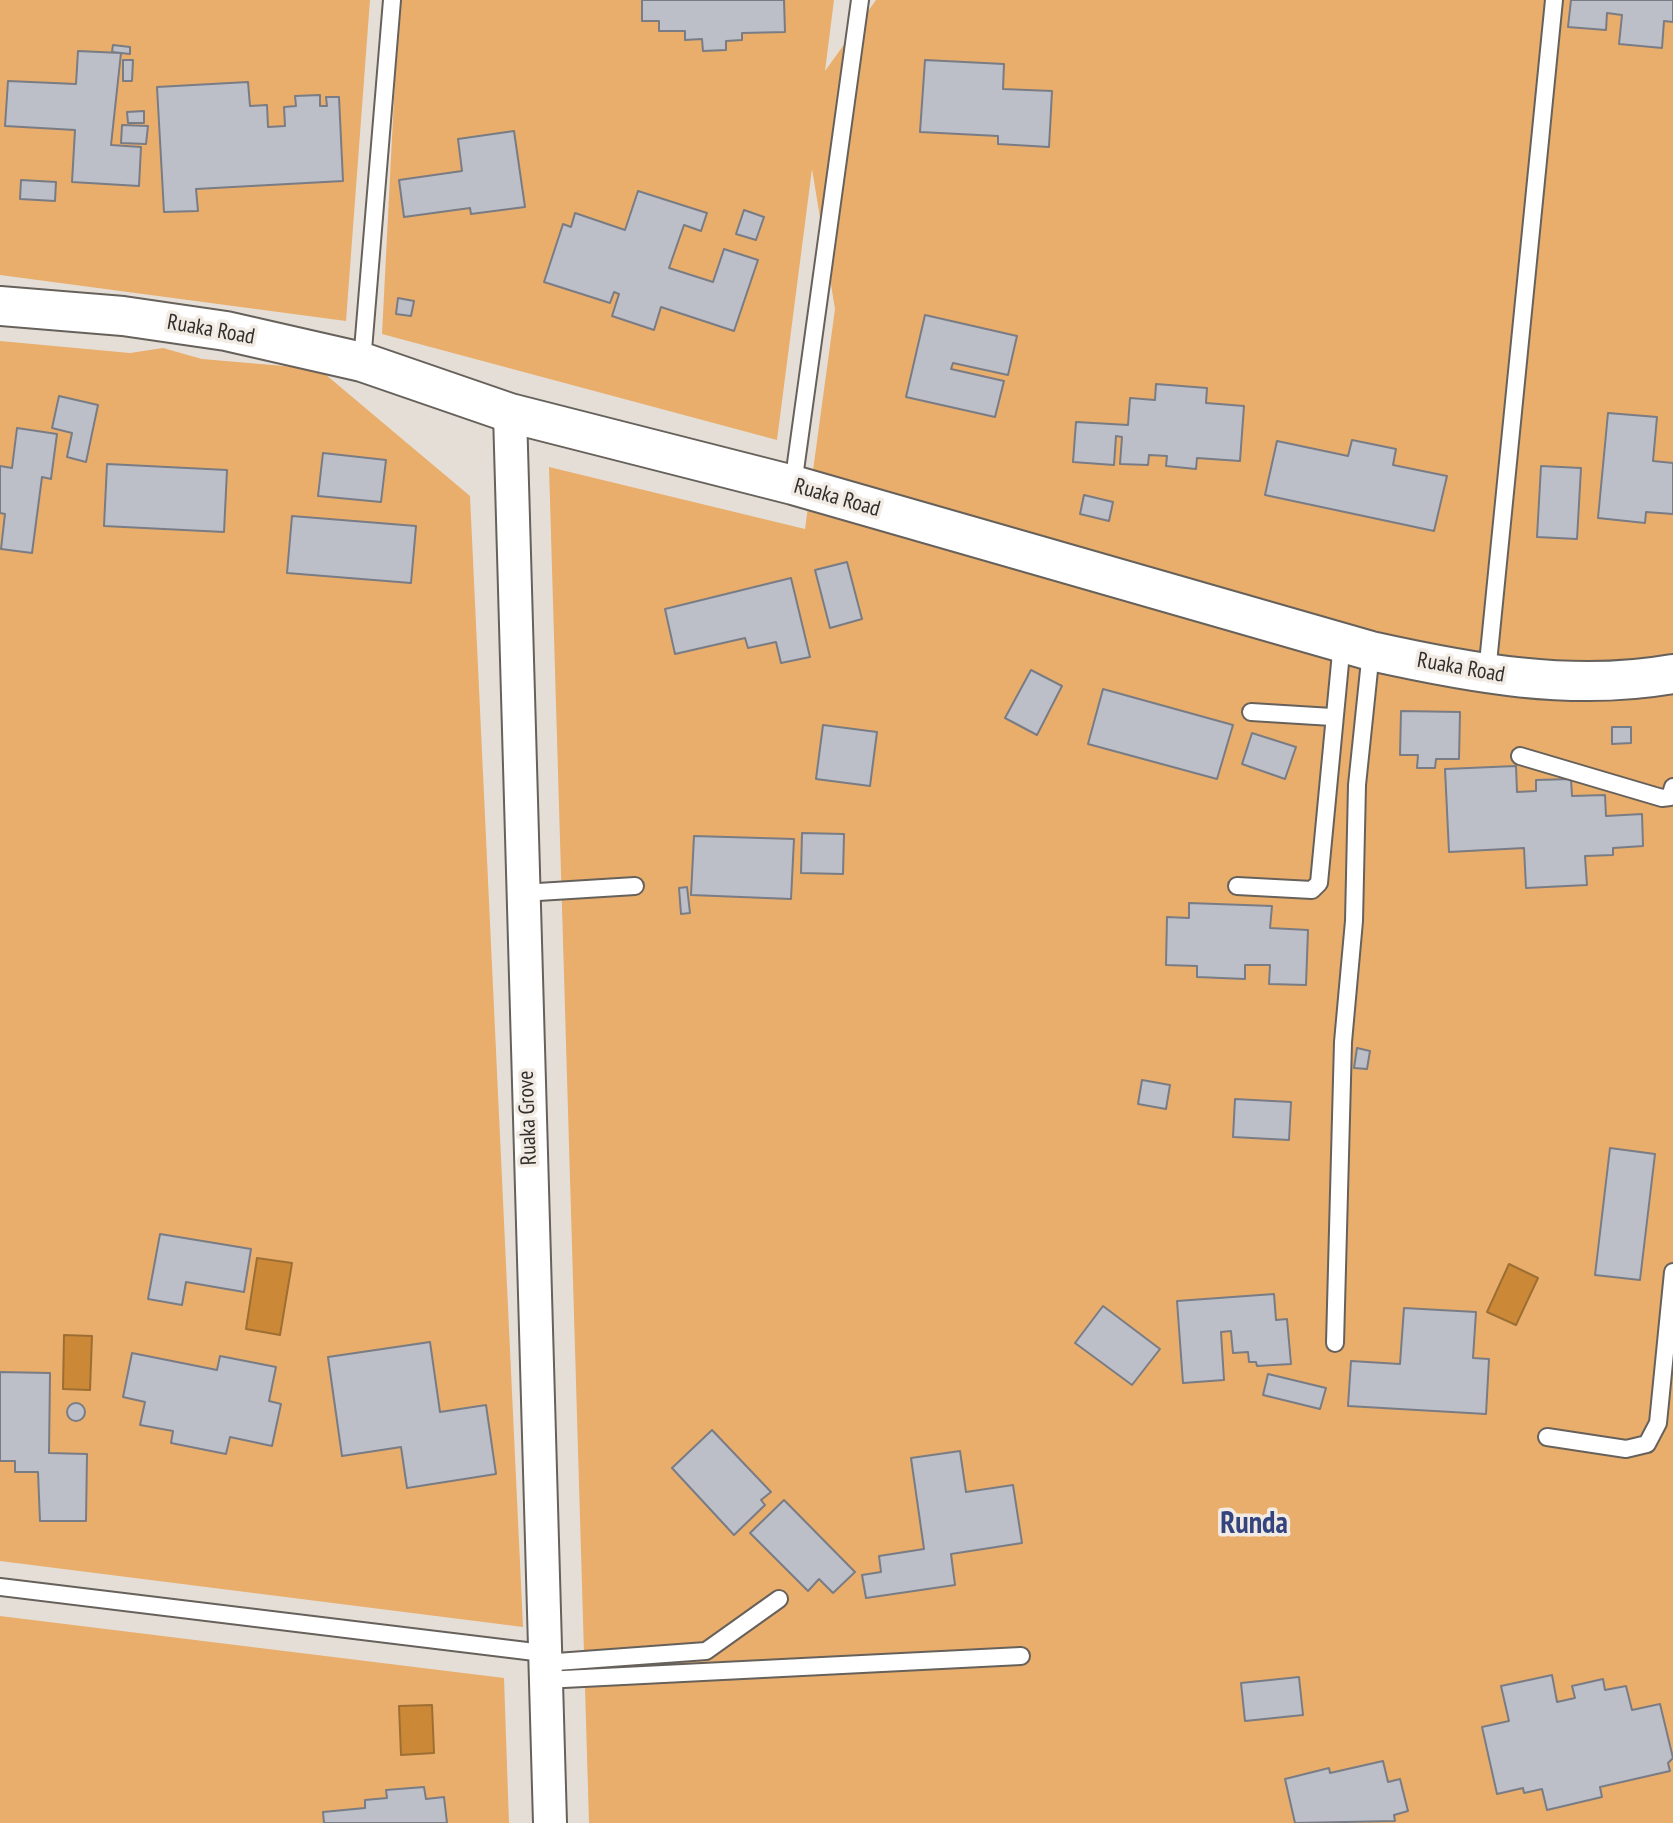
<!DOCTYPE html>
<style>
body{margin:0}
canvas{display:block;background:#e4ded7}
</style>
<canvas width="1673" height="1823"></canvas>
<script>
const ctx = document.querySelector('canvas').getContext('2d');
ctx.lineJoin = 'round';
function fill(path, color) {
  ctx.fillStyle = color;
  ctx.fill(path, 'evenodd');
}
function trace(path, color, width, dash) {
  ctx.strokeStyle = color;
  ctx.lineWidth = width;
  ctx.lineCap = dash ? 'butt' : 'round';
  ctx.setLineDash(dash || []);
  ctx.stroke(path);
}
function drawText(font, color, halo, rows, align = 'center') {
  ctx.font = font + ' "PT Sans Narrow",sans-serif';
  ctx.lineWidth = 7;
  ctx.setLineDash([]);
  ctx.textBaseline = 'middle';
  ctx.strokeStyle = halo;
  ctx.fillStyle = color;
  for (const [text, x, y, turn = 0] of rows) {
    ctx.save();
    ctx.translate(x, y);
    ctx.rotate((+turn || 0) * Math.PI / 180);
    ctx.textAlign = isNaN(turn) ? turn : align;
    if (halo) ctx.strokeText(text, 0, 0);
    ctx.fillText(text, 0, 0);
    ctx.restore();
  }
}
fill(new Path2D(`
 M0,0H370L346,321L0,275Z
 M399,0H834L825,71L876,0H1673V1823H589L549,467L805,529L835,309L812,169L777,440L382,334Z
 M0,341L130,353L163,348L202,359L319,369L470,496L523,1627L0,1561Z
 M0,1616L504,1678L509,1823H0Z`), '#e9ae6c');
const water = new Path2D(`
 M257,1258L292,1263L280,1335L246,1329Z
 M1509,1264L1538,1278L1516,1325L1487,1312Z
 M64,1335L92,1336L90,1390L63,1389Z
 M432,1705L434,1753L401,1755L399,1706Z`);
fill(water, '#cb8937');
trace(water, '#9d6e34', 2);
const building = new Path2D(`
 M642,0H784L785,32L742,33V40L726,41V50L703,51L702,39L685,40V31H659V21H642Z
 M1571,0H1673V22L1664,21L1662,48L1619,44L1622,15L1607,13L1606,30L1568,27Z
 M113,45L130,47V54L112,52Z
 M78,51L121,53L111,145L141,147L139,186L72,182L75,130L5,126L8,81L76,84Z
 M123,60H133L132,81H123Z
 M925,60L1004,64L1003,89L1052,91L1049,147L998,144V136L920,132Z
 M248,82L250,106L267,105L268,127L285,126L284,107L296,106L295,96L320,95V106H327L326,97H339L343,181L196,189L198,211L164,212L157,87Z
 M144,111V123H128L127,112Z
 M122,125L148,126L146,144L121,143Z
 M514,131L525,207L471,214L470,208L404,217L399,180L462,171L458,139Z
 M21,180L56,182L55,201L20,199Z
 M638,191L707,213L701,231L684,225L669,268L713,282L724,249L758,260L734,331L661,307L654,330L612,316L619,294L614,292L610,303L544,282L563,224L571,227L575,213L625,230Z
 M744,210L764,217L756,240L736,234Z
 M398,298L414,301L411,316L396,314Z
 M925,315L1017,336L1008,375L953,363L951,369L1004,381L995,417L906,397Z
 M1156,384L1207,388L1206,403L1244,406L1240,461L1197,458L1196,469L1166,466L1167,456L1149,455L1148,465L1120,464L1122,437L1116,436L1114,465L1073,462L1076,422L1128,425L1130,398L1155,400Z
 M59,396L98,405L86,462L67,457L72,433L52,428Z
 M1608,413L1657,417L1653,461L1673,463V514L1646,512L1645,523L1598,518Z
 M17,428L57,434L51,479L42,477L32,553L1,549L5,514L0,513V466L12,468Z
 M1352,440L1396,449L1393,465L1447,476L1434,531L1265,495L1277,441L1348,456Z
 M323,453L386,460L381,502L318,496Z
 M107,464L227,470L224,532L104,526Z
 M1541,466L1581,468L1577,539L1537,537Z
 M1084,495L1113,502L1109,521L1080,514Z
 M292,516L416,526L411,583L287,573Z
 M847,562L862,619L830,628L815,570Z
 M791,578L810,657L781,663L776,642L748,648L745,638L675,654L665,609Z
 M1031,670L1062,686L1037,735L1005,718Z
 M1103,689L1233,725L1217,779L1088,744Z
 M1401,711L1460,712L1459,759H1436L1435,768H1417L1418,755H1400Z
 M823,725L877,732L870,786L816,779Z
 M1612,727H1631V743L1612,744Z
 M1252,733L1296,747L1285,779L1242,764Z
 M1516,766L1517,792L1536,791V780L1571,779L1572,796L1605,795L1606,816L1642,814L1643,846L1613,848V855L1585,856L1587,885L1526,888L1524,848L1449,852L1445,769Z
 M802,833L844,834L843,874L801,873Z
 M694,836L794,839L791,899L691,895Z
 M687,887L690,913L681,914L679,888Z
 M1189,903L1272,906L1270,928L1308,930L1306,985L1269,984L1270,965H1245V979L1197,977V966L1166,965L1167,917L1189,918Z
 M1357,1048L1370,1051L1367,1069L1354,1068Z
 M1142,1080L1170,1085L1166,1109L1138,1104Z
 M1235,1099L1291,1102L1289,1140L1233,1137Z
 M1610,1148L1655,1154L1640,1280L1595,1275Z
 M160,1234L251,1249L244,1292L186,1282L182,1305L148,1299Z
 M1274,1294L1276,1320L1287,1319L1291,1364L1257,1366L1256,1362H1249L1248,1352L1233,1353L1231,1331L1221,1332L1224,1380L1183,1383L1177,1301Z
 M1103,1306L1160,1349L1132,1385L1075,1343Z
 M1404,1308L1476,1312L1473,1358L1489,1359L1486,1414L1348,1406L1351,1361L1400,1364Z
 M430,1342L440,1412L486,1405L496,1474L407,1488L401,1447L342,1456L328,1357Z
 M132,1353L217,1370L220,1356L276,1367L269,1401L281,1404L272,1446L230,1437L226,1454L171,1443L173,1431L140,1425L145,1402L123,1397Z
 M0,1372L50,1373L49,1453L87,1454L86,1521H40L38,1472H15V1461H0Z
 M1268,1374L1326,1388L1320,1409L1263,1395Z
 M67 1412a9 9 0 1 1 18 0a9 9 0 1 1-18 0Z
 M712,1430L771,1492L761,1500L765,1505L734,1535L672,1468Z
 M960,1451L966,1492L1013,1485L1022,1543L951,1554L955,1585L866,1598L862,1575L881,1572L879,1556L924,1549L911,1458Z
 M784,1500L855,1572L833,1593L819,1579L808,1591L750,1533Z
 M1552,1675L1557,1702L1575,1698L1572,1686L1603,1679L1605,1690L1626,1686L1632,1710L1660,1704L1673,1758L1668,1763L1670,1771L1600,1787L1602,1797L1547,1810L1542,1789L1524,1793L1523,1788L1497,1794L1482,1727L1509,1721L1501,1686Z
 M1299,1677L1303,1715L1245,1721L1241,1683Z
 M1383,1761L1388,1782L1400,1779L1408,1811L1394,1815L1395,1821L1295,1823L1285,1779L1329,1768L1330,1773Z
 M424,1787L426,1799L444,1797L447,1823H324L323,1812L365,1808V1800L387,1798L386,1790Z`);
fill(building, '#bcbfc7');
trace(building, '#797c84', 2);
const service = new Path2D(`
 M362,362L392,0
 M793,485L860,0
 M1487,673L1554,0
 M1251,712L1332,717
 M1520,756L1662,798L1670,797L1673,787
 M1237,886L1312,890L1319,883L1342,642
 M522,893L635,886
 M1335,1343L1343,1042L1354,921L1357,785L1371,651
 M1547,1437L1626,1449L1647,1444L1658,1423L1673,1272
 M0,1587L543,1653
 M543,1663L706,1651L779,1599
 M544,1680L1021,1656`);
const minor = new Path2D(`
 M510,413L550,1823`);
const tertiary = new Path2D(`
 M0,306L123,316L226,331L362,362L510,413L793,485L1371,651C1470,673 1572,692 1673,674`);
trace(service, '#67615b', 20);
trace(minor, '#67615b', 36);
trace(tertiary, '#67615b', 42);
trace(service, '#fff', 16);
trace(minor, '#fff', 32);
trace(tertiary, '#fff', 38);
drawText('22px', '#312e2c', '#f2ebe4', [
 ["Ruaka Road",211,330,10],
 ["Ruaka Road",837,498,16],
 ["Ruaka Road",1461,668,10],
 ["Ruaka Grove",528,1118,-92]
]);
drawText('bold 30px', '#33447e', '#f2ebe4', [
 ["Runda",1254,1524]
]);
</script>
